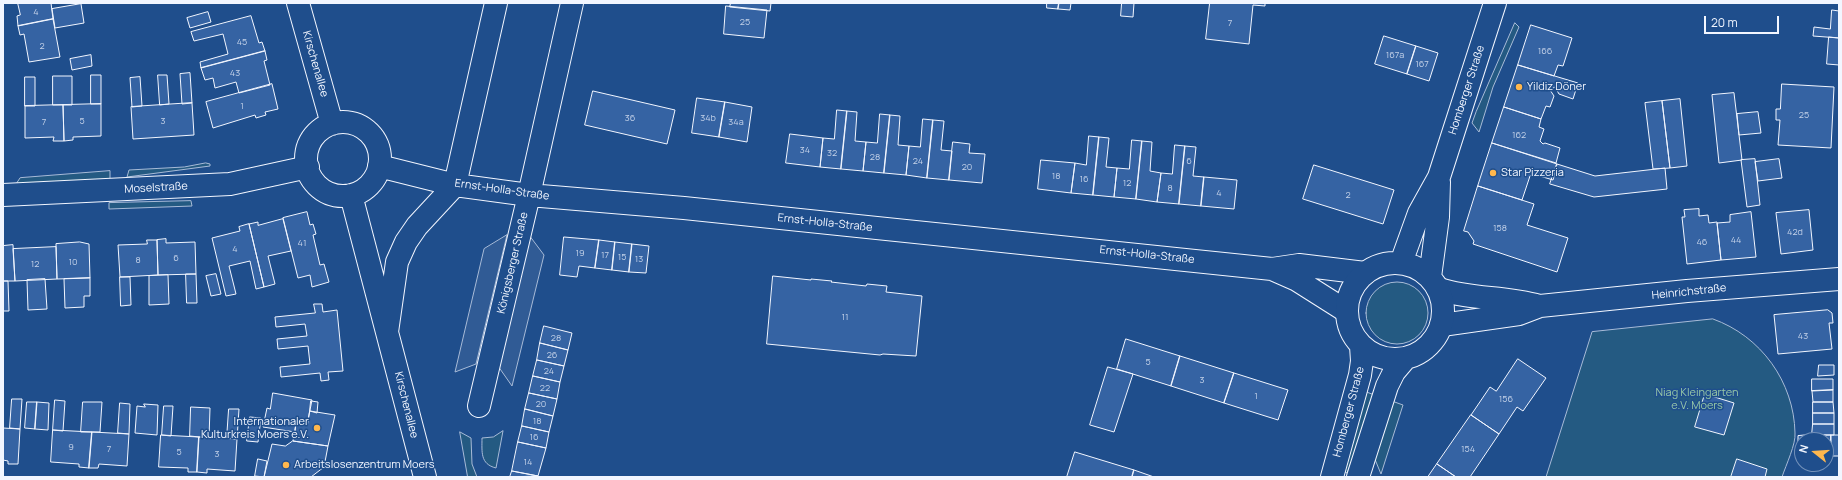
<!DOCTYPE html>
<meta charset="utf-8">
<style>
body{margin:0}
#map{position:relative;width:1842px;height:480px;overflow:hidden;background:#1f4e8c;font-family:Manrope,sans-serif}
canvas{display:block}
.frame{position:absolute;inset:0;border:4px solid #f2f6ff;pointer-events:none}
.north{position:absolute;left:1794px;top:432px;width:40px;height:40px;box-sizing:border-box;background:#1f4e8c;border:1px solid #7391ba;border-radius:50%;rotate:287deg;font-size:11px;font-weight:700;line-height:16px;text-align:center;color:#f2f6ff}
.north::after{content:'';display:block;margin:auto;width:14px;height:18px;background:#ffb74d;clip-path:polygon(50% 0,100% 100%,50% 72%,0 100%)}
.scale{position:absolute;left:1704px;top:16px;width:75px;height:18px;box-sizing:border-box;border:2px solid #f2f6ff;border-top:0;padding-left:5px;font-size:12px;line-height:14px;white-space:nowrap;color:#f2f6ff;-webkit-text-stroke:3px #1f4e8c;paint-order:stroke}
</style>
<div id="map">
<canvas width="1842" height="480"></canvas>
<div class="frame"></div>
<div class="north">N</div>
<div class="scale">20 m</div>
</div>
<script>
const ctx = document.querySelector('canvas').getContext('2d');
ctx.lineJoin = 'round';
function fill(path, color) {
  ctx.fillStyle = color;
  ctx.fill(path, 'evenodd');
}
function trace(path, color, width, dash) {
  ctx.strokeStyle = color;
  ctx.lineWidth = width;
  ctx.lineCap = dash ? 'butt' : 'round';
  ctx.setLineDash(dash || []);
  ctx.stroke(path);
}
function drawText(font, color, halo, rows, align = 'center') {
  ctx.font = font + ' Manrope,sans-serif';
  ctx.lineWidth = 3;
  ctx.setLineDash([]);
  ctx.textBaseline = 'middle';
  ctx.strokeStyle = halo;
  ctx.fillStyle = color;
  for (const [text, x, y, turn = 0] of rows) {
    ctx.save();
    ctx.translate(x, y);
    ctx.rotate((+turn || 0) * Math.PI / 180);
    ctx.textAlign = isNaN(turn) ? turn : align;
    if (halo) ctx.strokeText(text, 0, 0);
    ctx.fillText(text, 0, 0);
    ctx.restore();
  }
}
const green = new Path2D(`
 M1515,23L1519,27L1493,87L1479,132L1472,123L1476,112Z
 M206,163L210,164V166L127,177L129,170L184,167Z
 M110,171V179L16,184L20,178Z
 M191,201L192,206L109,209V203Z
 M1366 313a31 31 0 1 1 62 0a31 31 0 1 1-62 0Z
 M1713,319C1761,336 1794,382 1795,433C1796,444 1786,465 1782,477H1546L1592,332Z
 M1364,391L1377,396L1347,473L1345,472Z
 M1389,400L1403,405L1381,474L1374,457Z
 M503,431L496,468C480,464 482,452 482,438L493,437Z
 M460,432L471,438L472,464L477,477H468Z`);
fill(green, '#245a82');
trace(green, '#a8bbd7', 1);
const parking = new Path2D(`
 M507,235L476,364L455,372L484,249Z
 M529,235L544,255L512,386L498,366Z`);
fill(parking, '#305b95');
trace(parking, '#a8bbd7', 1);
const building = new Path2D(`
 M18,3H51L53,19L18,26L17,16L20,15Z
 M731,3H771L770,11L730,7Z
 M1047,3H1059L1058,9L1047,8Z
 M1059,3H1071L1070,10L1058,9Z
 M1122,3H1134L1133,17L1121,16Z
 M1210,3H1265V6L1253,5L1249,44L1206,39Z
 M81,4L84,23L55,28L52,9Z
 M726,6L767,10L764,38L724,34Z
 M1832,10L1839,11V38L1813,36L1814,27L1830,29Z
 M208,12L211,22L190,28L187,18Z
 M251,16L259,43L262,42L265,51L201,68L200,62L228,54L223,34L194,41L191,32Z
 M53,19L60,57L29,62L24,34L20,35L18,26Z
 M1531,25L1572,38L1563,66L1558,65L1554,76L1518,65Z
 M1384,36L1416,46L1407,74L1375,64Z
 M1829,37L1839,38V65L1827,64Z
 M1416,46L1438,53L1429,81L1407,74Z
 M265,51L267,60L264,61L270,85L239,93L236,82L215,88L213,78L205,80L201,68Z
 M91,55L92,66L72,70L70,59Z
 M1518,65L1578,83L1573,99L1559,94L1555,87L1550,90L1554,96L1550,107L1546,106L1541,119L1504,107Z
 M190,73L192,103L182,104L180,74Z
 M91,75H101V104H91Z
 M158,75H167L169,104L160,105Z
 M53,76H72V105H53Z
 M25,77H35V106H25Z
 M140,77L142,106L132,107L130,78Z
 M272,84L278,109L265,112L266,115L256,118L255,115L213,128L206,102Z
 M1782,84L1834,87L1831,148L1778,145L1780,120H1776V109H1780Z
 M593,91L675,110L667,144L585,125Z
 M1734,93L1742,160L1719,163L1712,95Z
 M697,98L725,102L719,137L692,133Z
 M1680,99L1687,166L1670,168L1662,101Z
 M1662,101L1670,168L1653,169L1645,103Z
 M725,102L752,107L747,142L719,137Z
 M192,103L194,135L133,139L131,107Z
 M101,104V136L73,137V140L64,141L63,105Z
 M63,105L64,141H53L54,137L25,138V106Z
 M1504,107L1541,119L1539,127L1544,129L1540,141L1543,144L1545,143L1560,148L1556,163L1492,143Z
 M837,110L847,111L841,169L820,167L823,138L834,139Z
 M847,111L857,112L855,141L866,142L863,171L841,169Z
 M1758,112L1761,133L1739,135L1737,114Z
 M880,114L890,115L884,173L863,171L866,142L877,143Z
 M890,115L900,116L898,145L909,146L906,175L884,173Z
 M923,119L933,120L927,178L906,175L909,146L920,147Z
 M933,120L944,121L941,150L952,151L949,180L927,178Z
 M790,134L823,138L820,167L786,163Z
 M1089,136L1099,137L1093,195L1071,193L1075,163L1086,165Z
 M1099,137L1109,138L1106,167L1117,168L1114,197L1093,195Z
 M1132,140L1142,141L1136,199L1114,197L1117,168L1129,169Z
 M1142,141L1152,142L1150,171L1161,173L1157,202L1136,199Z
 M953,142L970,144L969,153L985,154L982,183L949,180Z
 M1492,143L1557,164L1553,180L1533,174L1530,176L1522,200L1478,186Z
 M1175,145L1185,146L1179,204L1157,202L1161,173L1172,174Z
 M1185,146L1196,147L1193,176L1204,177L1201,206L1179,204Z
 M1755,159L1760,205L1747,207L1741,160Z
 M1779,159L1782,178L1758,181L1755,162Z
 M1041,160L1075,163L1071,193L1038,189Z
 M1557,164L1595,176L1665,168L1667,189L1594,197L1550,184Z
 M1314,165L1394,190L1383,224L1303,199Z
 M1204,177L1237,180L1234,209L1201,206Z
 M1478,186L1534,204L1527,225L1568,238L1557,272L1473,244L1474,241L1468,232L1464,231Z
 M1699,209V216L1708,215L1709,223L1717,222L1721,260L1687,264L1682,217H1685L1684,210Z
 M1809,210L1813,250L1781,254L1776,213Z
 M307,212L310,225L313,224L316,234L313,235L320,265L324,264L329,282L312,287L310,275L298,278L283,218Z
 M1751,212L1756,257L1721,260L1717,223L1730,222V215Z
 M283,219L291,251L268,256L275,284L264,287L249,224L258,222V225Z
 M249,224L264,287L256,289L250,261L229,266L236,294L226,296L212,238L240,231L239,227Z
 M564,237L599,240L595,268L579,266L577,277L560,275Z
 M166,239V243L195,242L196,274L158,275L157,240Z
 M147,240H157L158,275L120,277L118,245L147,244Z
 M599,240L615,242L612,270L595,268Z
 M80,242L89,244L90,278L57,279L56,244Z
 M615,242L632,244L629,272L612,270Z
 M632,244L649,246L646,273L629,272Z
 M13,245L15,281H3V246Z
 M56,247L57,279L15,281L13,249Z
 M186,274H196L197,303H187Z
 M216,274L221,294L211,296L206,276Z
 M168,275L169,304L149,305V276Z
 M773,276L811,280V279L832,281L831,282L866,286L867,284L887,286L886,292L922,296L916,356L883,354L880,355L767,344Z
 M120,277H130L131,305L121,306Z
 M90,278V296H84V307L65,308L64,279Z
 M45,279L47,309L28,310L27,280Z
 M3,281H8L9,311H3Z
 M314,304H322L323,312L337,310L343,371L328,372L329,380L321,381L320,373L281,377L280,367L310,364L308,346L278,349L277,339L307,336L305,324L276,327L275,317L315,313Z
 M1828,310L1832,313L1833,323H1829L1832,349L1778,354L1774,315Z
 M544,326L572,333L568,350L540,343Z
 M1126,339L1180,356L1171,386L1117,369Z
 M540,343L568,350L564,366L537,360Z
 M1180,356L1234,373L1224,403L1171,386Z
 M1518,359L1546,378L1523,411L1517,407L1499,434L1471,415L1490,387L1496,391Z
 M537,360L564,366L560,382L533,376Z
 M1819,365H1834V375L1818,376Z
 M1108,367L1133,374L1114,432L1090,425Z
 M1234,373L1288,390L1278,420L1224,403Z
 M533,376L560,382L557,399L529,393Z
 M1812,379H1833V390L1812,391Z
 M1833,390V402H1813L1812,391Z
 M273,393L312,400L307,425L296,423L295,432L263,427L267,408L270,409Z
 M529,393L557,399L553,416L525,409Z
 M1705,394L1734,403L1724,435L1695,427Z
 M12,399H22L20,429L10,428Z
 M55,400L65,401L63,431L53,430Z
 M311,401L318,402L317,413L310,411Z
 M27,402H37L35,429L25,428Z
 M37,402L49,403L48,430L35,429Z
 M83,402H102L100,432H81Z
 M1813,402H1833L1834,413H1813Z
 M120,403L130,404L129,434L118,433Z
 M144,404L158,405L157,435L135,433L137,406L145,407Z
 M164,406H173L171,436L162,435Z
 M191,407L210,408L209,438L190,436Z
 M229,409H239L237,439L227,438Z
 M525,409L553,416L549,432L522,426Z
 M310,411L335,415L328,446L293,441L296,423L307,425Z
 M1813,413H1834V424H1813Z
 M1471,415L1499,434L1470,477H1456L1437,464Z
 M250,417L261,418L258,442L247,441Z
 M1813,424H1834V435H1812Z
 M522,426L549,432L546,448L518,442Z
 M3,428L20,429L18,464H8V461L3,460Z
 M53,430L92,432L89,468L79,467V464L51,462Z
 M92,432L129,434L127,466L99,464L98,468H89Z
 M161,435L199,437L197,472H188V468L159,467Z
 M1809,435V440H1802V456L1798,457V436Z
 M1809,435H1820V440H1809Z
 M1820,435H1831V456H1826V440H1820Z
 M1831,435H1839V456H1831Z
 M199,437L237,439L235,471L207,469V473L197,472Z
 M293,441L328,446L324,467L311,477H264L272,444L285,446Z
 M518,442L546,448L538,476L512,471Z
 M1075,452L1134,470L1132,477H1067Z
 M258,459L267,461L264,477L255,476Z
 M1737,459L1767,469L1765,477H1731Z
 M1437,464L1456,477H1428Z
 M1134,470L1154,477H1132Z
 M512,471L538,476L510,477Z`);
fill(building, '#3563a3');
trace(building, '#f2f6ff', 1);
const street = new Path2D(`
 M298,3L332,124
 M306 159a37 37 0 1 1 74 0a37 37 0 1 1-74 0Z
 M379,166L455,185L529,195L684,208L1272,269L1299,265L1365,273
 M3,195L230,184L308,167
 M351,195L425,477
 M1272,269L1297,280L1346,311
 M1439,289C1472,300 1505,296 1539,306
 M1442,325L1519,314L1540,306L1687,291L1839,279
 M387,332L397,262L406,242L417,226L455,185L496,3
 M479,406L529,195L572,3`);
const secondary = new Path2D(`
 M1347 311a48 48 0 1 1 96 0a48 48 0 1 1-96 0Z
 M1401,263L1419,213L1439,177L1495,3
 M1430,277L1438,217L1439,182
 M1332,477L1360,375L1362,361L1361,346
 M1358,477L1387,386L1394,372L1405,359`);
trace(street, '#f2f6ff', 24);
trace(secondary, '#f2f6ff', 24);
trace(street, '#1f4e8c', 22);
trace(secondary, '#1f4e8c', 22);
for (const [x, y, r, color] of [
 [1519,87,4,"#ffb74d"],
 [1493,173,4,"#ffb74d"],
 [317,428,4,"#ffb74d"],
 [286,465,4,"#ffb74d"]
]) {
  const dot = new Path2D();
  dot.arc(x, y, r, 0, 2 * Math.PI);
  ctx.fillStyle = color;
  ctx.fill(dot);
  trace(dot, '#1f4e8c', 1.5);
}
drawText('9px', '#c3d1e8', null, [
 ["4",36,12],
 ["25",745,22],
 ["7",1230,23],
 ["45",242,42],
 ["2",42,46],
 ["166",1545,51],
 ["167a",1395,55],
 ["167",1422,64],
 ["43",235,73],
 ["1",242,106],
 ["25",1804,115],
 ["36",630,118],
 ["34b",708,118],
 ["5",82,121],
 ["3",163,121],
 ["7",44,122],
 ["34a",736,122],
 ["162",1519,135],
 ["34",805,150],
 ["32",832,153],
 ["28",875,157],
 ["24",918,161],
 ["6",1189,161],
 ["20",967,167],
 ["18",1056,176],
 ["16",1084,179],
 ["12",1127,183],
 ["8",1170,188],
 ["4",1219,193],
 ["2",1348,195],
 ["158",1500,228],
 ["42d",1795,232],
 ["44",1736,240],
 ["46",1702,242],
 ["41",302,243],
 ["4",235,249],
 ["19",580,253],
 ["17",605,255],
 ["15",622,257],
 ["6",176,258],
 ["13",639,259],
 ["8",138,260],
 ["10",73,262],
 ["12",35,264],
 ["11",845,317],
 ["43",1803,336],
 ["28",556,338],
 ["26",552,355],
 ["5",1148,362],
 ["24",549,371],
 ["3",1202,380],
 ["22",545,388],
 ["1",1256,396],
 ["156",1506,399],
 ["20",541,404],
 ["18",537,421],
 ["16",534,437],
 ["9",71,447],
 ["7",109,449],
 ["154",1468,449],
 ["5",179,452],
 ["3",217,454],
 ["14",528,462]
]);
drawText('11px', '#f2f6ff', '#1f4e8c', [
 ["Kirschenallee",315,64,74],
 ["Homberger Straße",1467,90,-72],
 ["Moselstraße",156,188,-3],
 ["Ernst-Holla-Straße",502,190,8],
 ["Ernst-Holla-Straße",825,223,6],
 ["Ernst-Holla-Straße",1147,255,6],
 ["Königsberger Straße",513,263,-77],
 ["Heinrichstraße",1689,292,-6],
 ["Kirschenallee",406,405,76],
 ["Homberger Straße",1349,412,-75]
]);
drawText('11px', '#f2f6ff', '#1f4e8c', [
 ["Yildiz Döner",1527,87],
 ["Star Pizzeria",1501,173],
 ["Internationaler",309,422,"right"],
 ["Kulturkreis Moers e.V.",309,435,"right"],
 ["Arbeitslosenzentrum Moers",294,465]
], 'left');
drawText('11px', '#97c8a6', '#1f4e8c', [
 ["Niag Kleingarten",1697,393],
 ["e.V. Moers",1697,406]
]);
</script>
